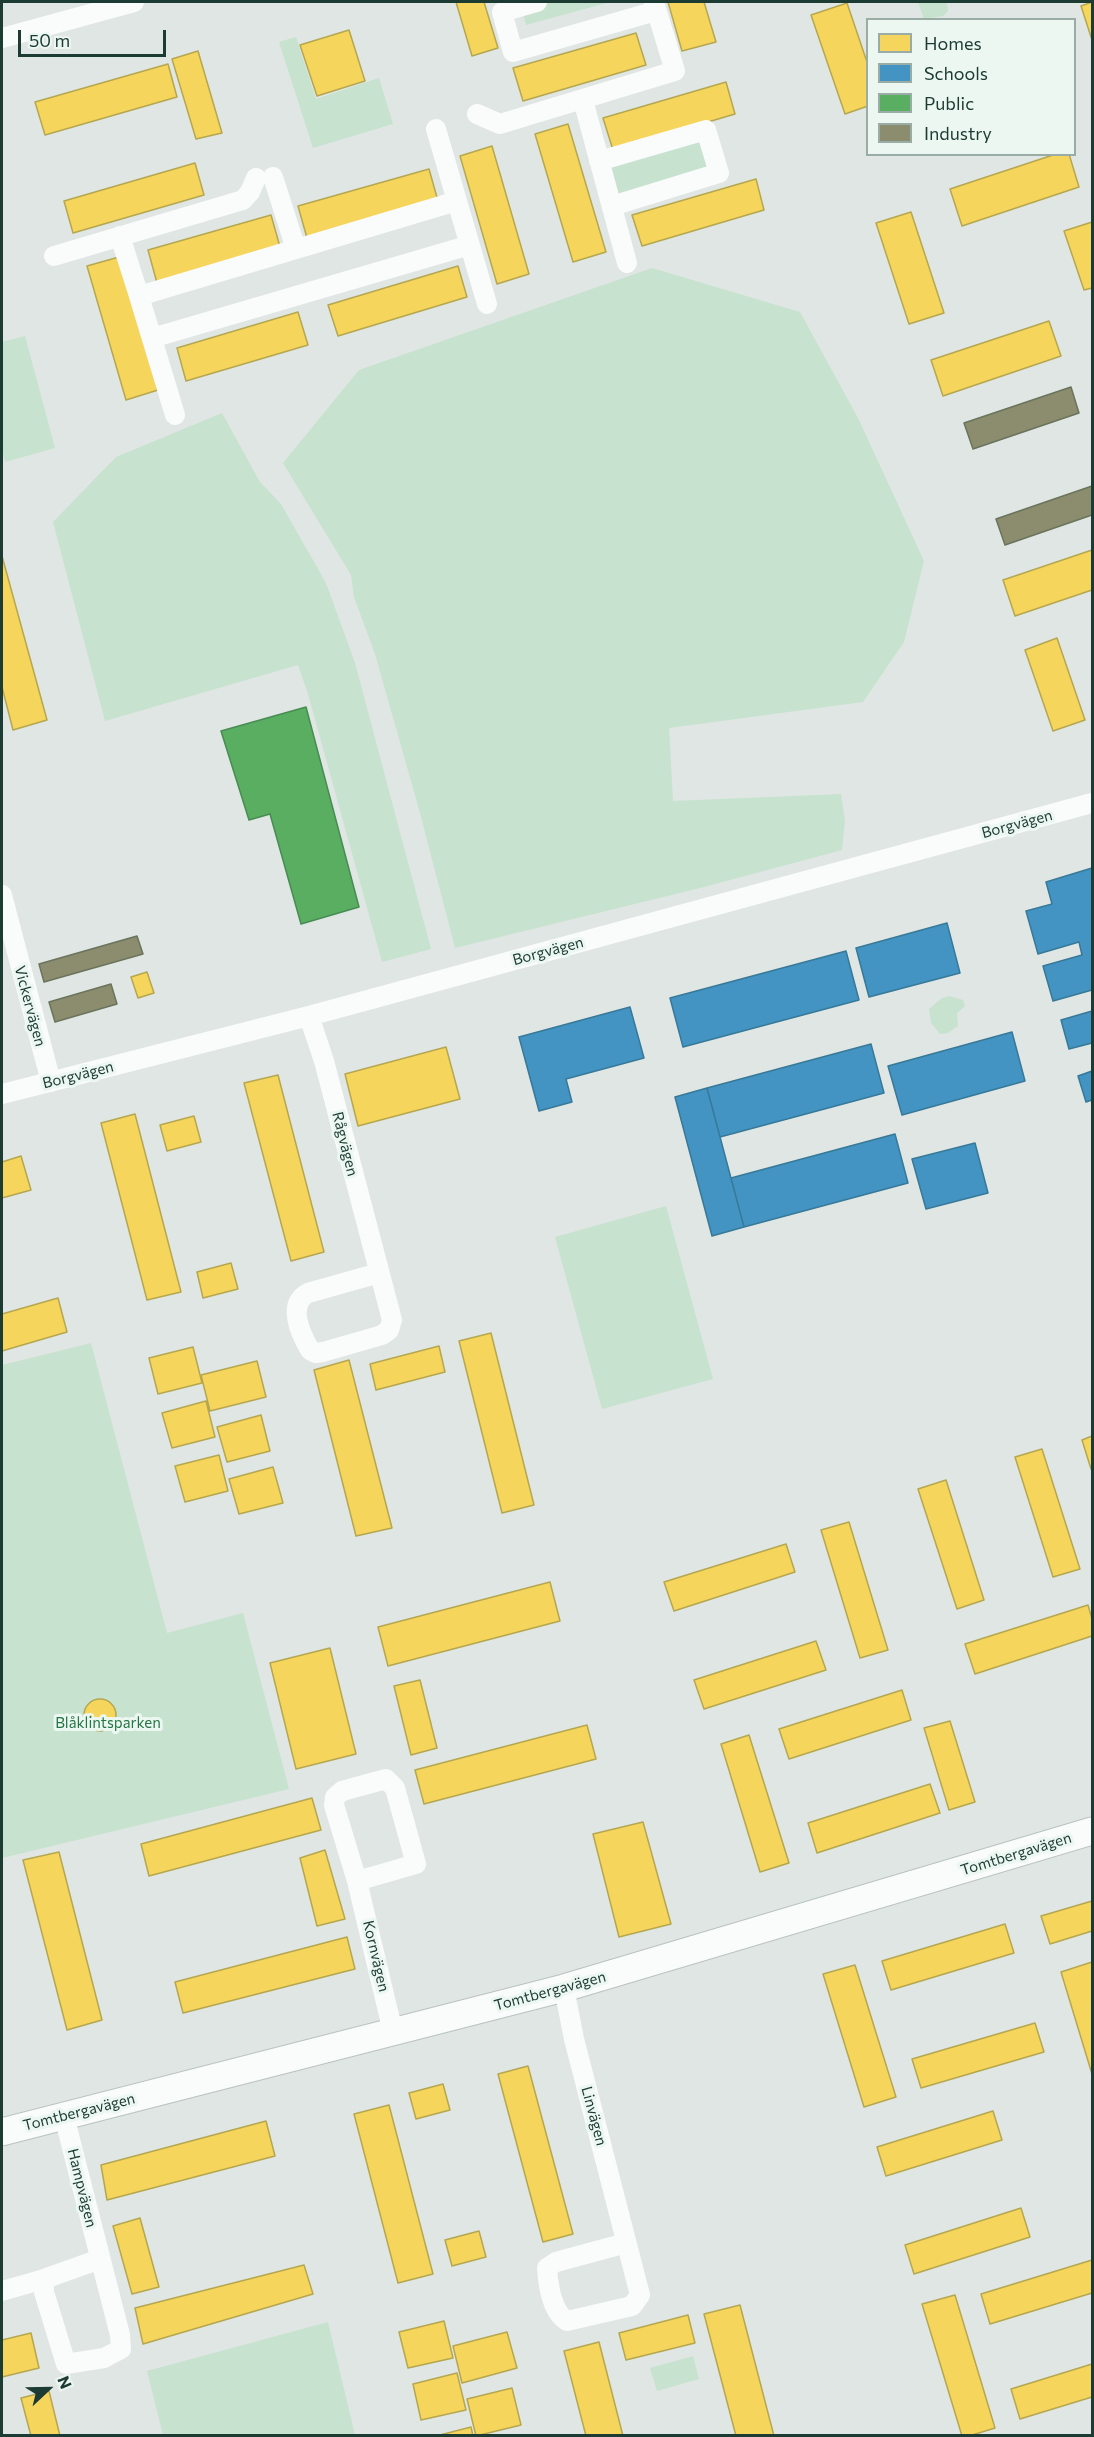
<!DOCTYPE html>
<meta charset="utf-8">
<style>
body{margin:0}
#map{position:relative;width:1094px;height:2437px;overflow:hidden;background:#e0e6e3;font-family:Commissioner,sans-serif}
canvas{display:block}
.frame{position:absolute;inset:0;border:3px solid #1c3b33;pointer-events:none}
.legend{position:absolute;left:866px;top:18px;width:210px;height:138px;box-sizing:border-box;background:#ecf7f2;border:2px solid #99aca6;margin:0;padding:8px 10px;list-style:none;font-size:18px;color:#1c3b33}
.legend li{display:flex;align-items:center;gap:12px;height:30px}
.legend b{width:30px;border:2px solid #99aca6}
.north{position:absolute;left:18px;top:2359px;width:60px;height:60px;-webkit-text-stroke:4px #ecf7f2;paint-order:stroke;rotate:68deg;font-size:16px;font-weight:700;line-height:24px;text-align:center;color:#1c3b33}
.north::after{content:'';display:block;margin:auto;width:21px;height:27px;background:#1c3b33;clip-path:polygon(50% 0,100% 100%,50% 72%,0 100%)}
.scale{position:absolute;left:18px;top:30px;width:148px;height:27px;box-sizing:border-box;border:3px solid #1c3b33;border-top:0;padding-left:8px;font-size:18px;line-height:21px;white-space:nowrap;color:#1c3b33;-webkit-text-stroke:4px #ecf7f2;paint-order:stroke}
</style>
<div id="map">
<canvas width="1094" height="2437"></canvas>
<div class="frame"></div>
<ul class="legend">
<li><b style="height:16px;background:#f6d55c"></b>Homes</li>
<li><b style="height:16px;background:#4393c3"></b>Schools</li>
<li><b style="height:16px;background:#5aae61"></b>Public</li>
<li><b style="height:16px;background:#8c8c6e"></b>Industry</li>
</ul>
<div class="north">N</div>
<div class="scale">50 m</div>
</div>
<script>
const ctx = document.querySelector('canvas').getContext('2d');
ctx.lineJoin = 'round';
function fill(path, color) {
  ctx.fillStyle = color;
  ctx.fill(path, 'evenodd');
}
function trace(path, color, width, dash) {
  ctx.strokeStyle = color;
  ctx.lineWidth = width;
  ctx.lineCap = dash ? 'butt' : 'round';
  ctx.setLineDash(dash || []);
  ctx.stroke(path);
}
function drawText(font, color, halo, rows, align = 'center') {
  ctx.font = font + ' Commissioner,sans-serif';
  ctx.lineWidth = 6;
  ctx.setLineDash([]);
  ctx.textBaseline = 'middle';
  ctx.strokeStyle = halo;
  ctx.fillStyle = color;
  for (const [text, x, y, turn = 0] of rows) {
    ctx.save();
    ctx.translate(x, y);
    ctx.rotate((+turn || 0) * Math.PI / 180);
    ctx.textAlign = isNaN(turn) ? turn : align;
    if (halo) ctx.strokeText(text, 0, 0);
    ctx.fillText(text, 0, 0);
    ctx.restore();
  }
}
fill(new Path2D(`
 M520,2H610L526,25Z
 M918,2H947L948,11L943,16L924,19Z
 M296,37L316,99L379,78L393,124L313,148L279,42Z
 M702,139L710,166L617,194L609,167Z
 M652,268L800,312L858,418L924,561L904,642L863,702L669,728L673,801L841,794L845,821L842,850L704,887L455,948L420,813L375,654L354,597L351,575L283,463L359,370Z
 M25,336L55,448L5,462L2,449V342Z
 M222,413L260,482L281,504L326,583L355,663L431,949L382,962L308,694L298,665L105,721L53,522L116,457Z
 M949,996L963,1000L965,1006L957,1013L958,1026L948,1033L940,1034L931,1023L929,1009L942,998Z
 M666,1206L713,1379L602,1409L555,1237Z
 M91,1343L167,1633L243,1613L289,1789L2,1858V1365Z
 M328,2322L355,2435H163L147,2371Z
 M693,2356L699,2379L657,2391L650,2368Z`), '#c7e2cf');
const homes = new Path2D(`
 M456,2H484L498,48L472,56Z
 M668,2H704L716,42L682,51Z
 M1092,2V40L1081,6Z
 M847,3L868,65V106L845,114L811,15Z
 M349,30L365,81L317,96L300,45Z
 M636,33L646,65L523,101L513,68Z
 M198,51L222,133L196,139L172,59Z
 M168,64L177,97L45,135L35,102Z
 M726,82L735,114L613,150L603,118Z
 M568,124L606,252L573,262L535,134Z
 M492,146L529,274L497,284L460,156Z
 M1056,154H1069L1079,187L962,226L950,189Z
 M195,163L204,195L73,233L64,201Z
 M429,169L438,201L307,238L298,206Z
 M756,179L764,210L642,246L632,215Z
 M911,212L944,313L909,324L876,223Z
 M271,215L280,247L157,283L148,250Z
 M1092,222V288L1084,290L1064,231Z
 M119,257L158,390L126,400L87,266Z
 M458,266L467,297L338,336L328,305Z
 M298,312L308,345L186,381L177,348Z
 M1049,321L1061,356L943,396L931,360Z
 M1092,550V590L1015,616L1003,580Z
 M2,556L47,720L13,730L2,687Z
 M1057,638L1085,720L1053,731L1025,650Z
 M147,972L154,993L138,998L131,977Z
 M446,1047L460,1099L358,1126L345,1074Z
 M278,1075L324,1252L291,1261L244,1083Z
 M135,1114L181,1292L147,1300L101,1123Z
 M194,1116L201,1142L167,1151L160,1125Z
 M21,1156L31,1190L2,1198V1162Z
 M231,1263L238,1289L203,1298L197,1272Z
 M58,1298L67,1332L2,1351V1314Z
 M491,1333L534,1505L502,1513L459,1341Z
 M439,1346L445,1372L376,1390L370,1364Z
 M193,1347L202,1383L158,1394L149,1358Z
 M349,1360L392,1528L356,1536L314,1370Z
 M257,1361L266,1397L210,1411L201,1375Z
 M206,1401L215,1437L172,1448L162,1413Z
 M261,1415L270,1451L227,1462L217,1427Z
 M1092,1436V1469H1091L1082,1440Z
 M1042,1449L1080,1569L1053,1577L1015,1457Z
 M219,1455L228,1491L185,1502L175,1466Z
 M273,1467L283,1503L239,1514L229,1479Z
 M946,1480L984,1600L957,1609L918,1489Z
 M849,1522L888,1650L860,1658L821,1530Z
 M786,1544L795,1572L674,1611L664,1582Z
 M550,1582L560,1621L388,1666L378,1627Z
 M1088,1605L1092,1619V1636L975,1674L965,1644Z
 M816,1641L826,1670L704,1709L694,1680Z
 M330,1648L356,1754L296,1769L270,1663Z
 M420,1680L437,1748L411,1755L394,1686Z
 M902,1690L911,1720L789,1759L779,1729Z
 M84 1715a16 16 0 1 1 32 0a16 16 0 1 1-32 0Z
 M950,1721L975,1802L949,1810L924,1728Z
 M587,1725L596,1759L424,1804L415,1770Z
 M749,1735L789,1863L760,1872L721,1744Z
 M930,1784L940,1813L817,1853L808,1823Z
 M312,1798L321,1830L149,1876L141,1844Z
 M643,1822L671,1924L619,1937L593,1834Z
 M325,1850L345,1919L317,1926L300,1858Z
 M59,1852L102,2020L67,2030L23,1860Z
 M1092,1901V1931L1050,1944L1041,1916Z
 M1005,1924L1014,1953L891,1990L882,1961Z
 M347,1937L355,1969L183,2013L175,1982Z
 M1092,1962V2074L1061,1972Z
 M855,1965L896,2097L864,2107L823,1974Z
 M1035,2023L1044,2052L921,2088L912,2059Z
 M528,2066L573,2234L543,2242L498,2074Z
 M443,2084L450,2110L416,2119L409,2093Z
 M389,2105L433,2274L398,2283L354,2114Z
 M993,2111L1002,2140L886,2176L877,2147Z
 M266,2121L275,2156L107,2200L101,2165Z
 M1021,2208L1030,2237L914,2274L905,2245Z
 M140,2218L159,2287L132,2294L113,2226Z
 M479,2231L486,2257L452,2266L445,2240Z
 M1092,2260V2293L990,2324L981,2294Z
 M304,2265L313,2294L143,2344L135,2308Z
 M955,2295L995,2428L969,2436H962L922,2304Z
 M740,2305L774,2436H736L704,2314Z
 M688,2315L695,2343L626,2360L619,2333Z
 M444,2321L453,2358L408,2368L399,2332Z
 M507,2332L517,2368L462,2383L453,2346Z
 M31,2333L39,2368L2,2377V2340Z
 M599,2342L623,2436H586L564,2351Z
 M1092,2364V2397L1020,2419L1011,2389Z
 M457,2373L466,2410L421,2420L413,2384Z
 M512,2388L521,2425L476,2436L467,2399Z
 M49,2391L60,2436H31L21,2398Z
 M471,2427L473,2436H436Z`);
fill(homes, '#f6d55c');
trace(homes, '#b5a750', 1.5);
const schools = new Path2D(`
 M1092,868V990L1053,1001L1043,966L1082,955L1079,942L1038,954L1026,911L1052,904L1046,882Z
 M947,923L960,973L869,997L856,948Z
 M846,951L859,1000L683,1047L670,998Z
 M630,1007L644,1058L566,1079L572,1102L539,1111L519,1037Z
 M1092,1011V1043L1069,1049L1061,1020Z
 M1012,1032L1025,1081L902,1115L888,1066Z
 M871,1044L884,1093L720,1137L707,1088Z
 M1092,1071V1100L1086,1102L1078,1076Z
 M707,1088L744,1227L712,1236L675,1097Z
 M895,1134L908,1183L744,1227L731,1178Z
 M975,1143L988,1193L926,1209L912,1159Z`);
fill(schools, '#4393c3');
trace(schools, '#377998', 1.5);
const public = new Path2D(`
 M306,707L359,907L301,924L270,814L249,820L221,731Z`);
fill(public, '#5aae61');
trace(public, '#478c53', 1.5);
const industry = new Path2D(`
 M1071,387L1079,413L973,449L964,423Z
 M1092,486V515L1005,545L996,519Z
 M137,936L143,954L44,982L39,964Z
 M111,984L117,1004L55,1022L49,1002Z`);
fill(industry, '#8c8c6e');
trace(industry, '#6a745c', 1.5);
const secondary = new Path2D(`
 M2,2132L564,1988L1092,1831`);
trace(secondary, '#b8c3bf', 29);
trace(new Path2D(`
 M537,2L502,12L513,52L656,11
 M2,38L134,2
 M583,100L627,263
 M477,114L500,124L675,71L654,2
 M436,129L487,304
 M599,161L706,130L719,173L612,206
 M273,177L296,249
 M120,236L139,296
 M54,256L243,200L250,192L256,178
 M152,338L470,245
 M175,415L139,296L457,201
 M2,895L51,1082
 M309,1016L324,1061L392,1320L389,1330L382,1335L323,1352L315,1353L310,1350C300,1333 287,1304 308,1293L379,1273
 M2,1094L309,1016L1092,803
 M357,1881L334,1805L335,1797L342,1791L386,1779L395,1788L416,1864L357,1881L393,2032
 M564,1988L574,2039L640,2295L632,2306L567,2321C552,2312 548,2285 547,2268L556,2262L626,2243
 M64,2116L120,2335L121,2349L104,2358L66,2364L44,2292V2279L100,2259
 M2,2291L44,2279`), '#fafbfb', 20);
trace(secondary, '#fafbfb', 27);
drawText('15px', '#1c3b33', '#ecf7f2', [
 ["Borgvägen",1017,824,-15],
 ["Borgvägen",548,951,-15],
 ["Vickervägen",30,1006,75],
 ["Borgvägen",78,1075,-14],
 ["Rågvägen",345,1144,76],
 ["Tomtbergavägen",1016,1854,-17],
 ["Kornvägen",376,1956,77],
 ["Tomtbergavägen",550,1991,-15],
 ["Tomtbergavägen",79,2112,-14],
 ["Linvägen",594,2116,75],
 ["Hampvägen",82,2188,76]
]);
drawText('15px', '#237643', '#ecf7f2', [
 ["Blåklintsparken",108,1723]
]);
</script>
